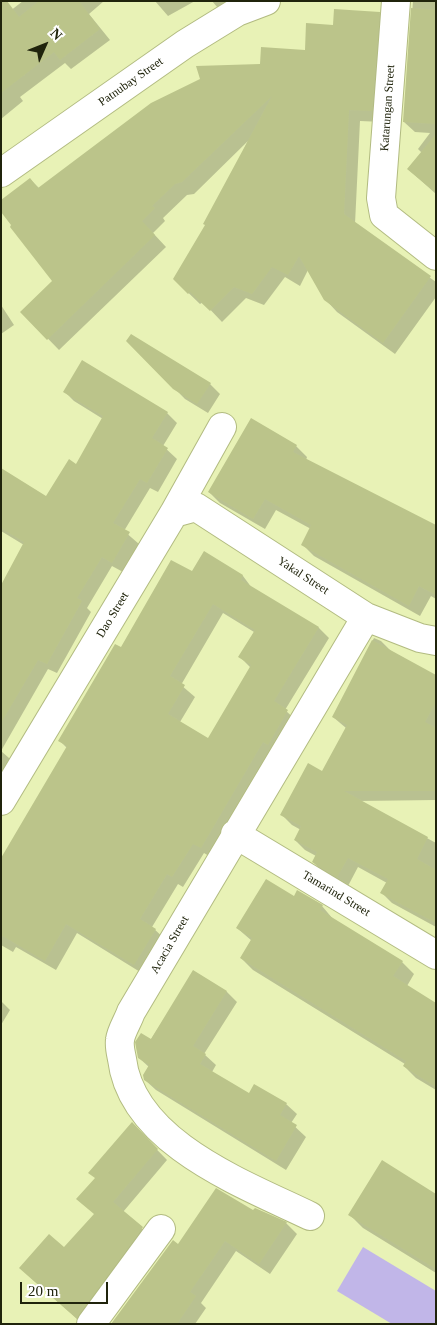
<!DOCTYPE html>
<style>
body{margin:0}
#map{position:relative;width:437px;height:1325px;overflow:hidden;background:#e8f2b6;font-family:Georgia,serif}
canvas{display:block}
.frame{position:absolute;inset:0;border:2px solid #20240c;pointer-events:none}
.north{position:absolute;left:20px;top:20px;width:50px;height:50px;-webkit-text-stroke:4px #fff;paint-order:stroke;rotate:46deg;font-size:14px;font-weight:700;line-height:20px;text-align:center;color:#20240c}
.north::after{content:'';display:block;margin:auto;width:18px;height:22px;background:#20240c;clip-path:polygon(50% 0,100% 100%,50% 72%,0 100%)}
.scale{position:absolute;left:20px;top:1282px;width:88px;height:22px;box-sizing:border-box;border:2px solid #20240c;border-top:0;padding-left:6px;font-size:15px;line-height:18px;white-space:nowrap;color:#20240c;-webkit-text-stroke:4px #fff;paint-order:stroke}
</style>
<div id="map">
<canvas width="437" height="1325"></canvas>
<div class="frame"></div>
<div class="north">N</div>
<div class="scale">20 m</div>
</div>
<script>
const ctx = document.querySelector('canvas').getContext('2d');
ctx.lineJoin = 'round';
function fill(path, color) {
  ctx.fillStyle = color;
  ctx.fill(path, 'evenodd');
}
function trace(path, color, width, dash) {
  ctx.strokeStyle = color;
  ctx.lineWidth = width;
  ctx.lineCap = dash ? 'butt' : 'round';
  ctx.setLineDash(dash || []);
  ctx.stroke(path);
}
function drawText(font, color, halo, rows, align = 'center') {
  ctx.font = font + ' Georgia,serif';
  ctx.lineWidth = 4;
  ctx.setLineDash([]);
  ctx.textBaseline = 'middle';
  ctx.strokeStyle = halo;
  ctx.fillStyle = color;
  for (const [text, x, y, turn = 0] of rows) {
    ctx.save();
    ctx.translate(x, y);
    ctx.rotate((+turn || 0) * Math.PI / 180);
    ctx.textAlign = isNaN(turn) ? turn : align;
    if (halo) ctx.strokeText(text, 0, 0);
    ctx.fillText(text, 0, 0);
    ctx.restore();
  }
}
fill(new Path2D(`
 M363,1247L436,1291V1324H392L337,1291Z`), '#c1b6e8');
fill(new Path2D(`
 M23,1H104L89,14L110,40L71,69L65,63L20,97L23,101L1,119V18Z
 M155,1H195L168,16Z
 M212,1H258L223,14Z
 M436,1V194L408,169L422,153L418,149L430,133L415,132L404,122L413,1Z
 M379,13L391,25L383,122L360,121L355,224L436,282V297L395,354L337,312L325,299L308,270L300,286L285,277L264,305L246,298L222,322L203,302L200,304L174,279L206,226L248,141L194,194L187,195L163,218L165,221L153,233L166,247L59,350L22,312L54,281L30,179L40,189L261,65L306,51L334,26Z
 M1,305L14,325L1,334Z
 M128,341L210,384L220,394L208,413L185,399Z
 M64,391L167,413L177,423L163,446L177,459L158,492L150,488L124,531L139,544L123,572L112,566L87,608L91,612L57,673L48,669L1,751V586L24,545L1,531V469L46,497L76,465L103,419L74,401Z
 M296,446L307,457L306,460L436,527V599L431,596L420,616L314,556L303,545L311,529L276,510L265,529L220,503L209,492Z
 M204,553L243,576L252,588L319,628L329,638L285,710L298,722L212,858L204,853L183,887L178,884L152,927L166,940L145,975L77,933L56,970L16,947L13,952L1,945V892L67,748L60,741L121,649L192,573ZM223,613L254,632L240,657L251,668L209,740L180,722L195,697L181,685Z
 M374,638L381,641L391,651L436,676V800L359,801L436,843V927L392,903L382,893L387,883L358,867L348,886L323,872L313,862L316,856L305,850L295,840L301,830L292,825L282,815L323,772L346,728L333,717Z
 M1,751L17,765L1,782Z
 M294,898L322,906L333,919L402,962L414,974L407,986L436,1004V1090L416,1078L404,1066L405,1064L253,970L241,958L252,941L237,928Z
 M194,972L227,992L237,1002L204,1054L216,1065L212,1072L250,1095L286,1104L297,1114L291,1123L306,1137L286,1170L156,1090L145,1080L149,1067L139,1058Z
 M1,1001L10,1010L1,1025Z
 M132,1124L167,1160L123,1212L152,1238L83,1324L31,1278L65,1249L95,1215L96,1178Z
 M436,1195V1273L363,1228L349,1214Z
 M254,1212L286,1223L297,1234L270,1274L236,1251L201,1303L206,1308L195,1324H112L179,1245Z`), '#0003');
fill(new Path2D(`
 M1,1H7L19,17L39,1H79L100,29L60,60L54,52L1,93Z
 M411,8L436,10V124L403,122Z
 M334,9L380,12L372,111L349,110L344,214L431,276L383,343L324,300L299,256L288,275L272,267L252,294L234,287L210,311L190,292L188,294L173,279L205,225L203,224L272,96L182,182L175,184L152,206L155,208L142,221L155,235L47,340L20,312L52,281L10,227L11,225L1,212V200L30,178L38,188L151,103L200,79L196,66L260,64L261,47L305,50L306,23L333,25Z
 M436,134V193L407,169Z
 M131,334L211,383L197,404L173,389L126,341Z
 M82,360L168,412L152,438L168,448L147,483L140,479L113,523L130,532L112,563L102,557L77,598L82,601L47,664L38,660L1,723V585L24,542L1,528V468L46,496L69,459L76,464L103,416L63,392Z
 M251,418L297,445L293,452L436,525V595L419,586L409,606L301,545L311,525L265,499L253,519L208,492Z
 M204,551L243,575L241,580L319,627L274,701L288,710L268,745L263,742L201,848L193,844L172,877L167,874L140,919L156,929L134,965L66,924L45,961L1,935V858L67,746L58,741L115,644L121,647L171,560L192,571ZM213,604L255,630L238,657L251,665L208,738L168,714L185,685L170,676Z
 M372,640L436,675V702L425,722L436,728V791H344L428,837L417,859L436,870V923L380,893L388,879L348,858L337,877L312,862L317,852L294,840L301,826L280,815L308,763L322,771L347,725L332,717Z
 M266,879L294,896L297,890L323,905L320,910L403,961L393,976L436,1003V1087L403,1066L406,1061L240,958L252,938L236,928Z
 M193,970L227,991L193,1046L206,1054L200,1064L249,1093L254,1084L287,1103L280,1115L297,1125L276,1161L144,1080L143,1075L149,1065L138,1058L135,1042L141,1033L151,1039Z
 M132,1122L158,1149L113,1202L143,1227L77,1319L19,1268L49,1234L64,1247L94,1214L76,1199L95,1178L88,1173Z
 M382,1160L436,1194V1269L348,1215Z
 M216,1188L253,1210L255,1208L287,1222L259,1264L225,1241L190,1292L196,1296L177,1324H111L173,1240L178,1244Z`), '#bbc48a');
const minor = new Path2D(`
 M396,1L381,198L384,215L436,256
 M1,173L185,44L237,12L266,1
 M174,513L196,507L366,617L420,638L436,641
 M1,801L174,513L222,427
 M235,834L436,955
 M310,1216C244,1184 132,1143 122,1059C121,1054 119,1046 120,1040C121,1031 128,1021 131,1012L366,617
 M91,1324L161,1229`);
trace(minor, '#b2bb81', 30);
trace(minor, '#fff', 28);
drawText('12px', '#20240c', '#fff', [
 ["Patnubay Street",131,82,-35],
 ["Katarungan Street",388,108,-86],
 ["Yakal Street",303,576,33],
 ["Dao Street",113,615,-59],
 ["Tamarind Street",336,894,31],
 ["Acacia Street",170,945,-60]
]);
</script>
